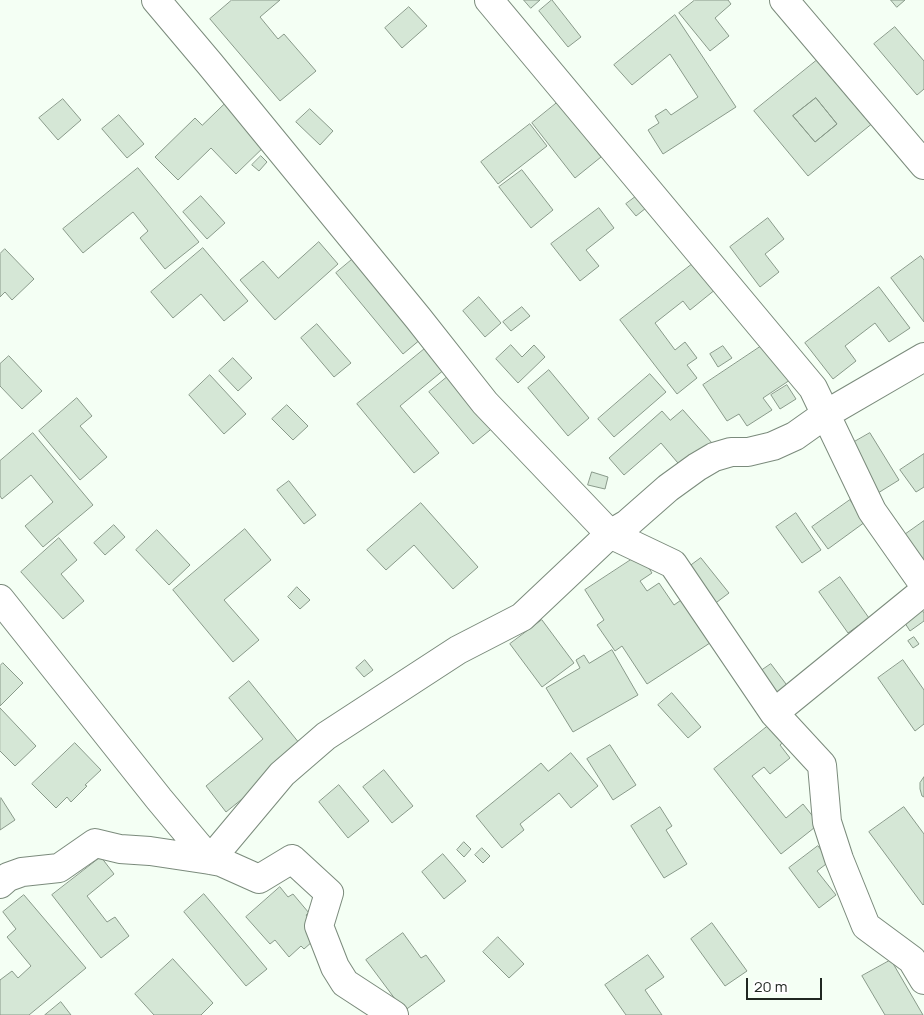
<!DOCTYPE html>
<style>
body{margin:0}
#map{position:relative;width:924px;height:1015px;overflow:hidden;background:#f4fff4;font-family:Manrope,sans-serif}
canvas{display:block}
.scale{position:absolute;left:746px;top:978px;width:76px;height:22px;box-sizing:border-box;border:2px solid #202721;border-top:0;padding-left:6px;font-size:15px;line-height:18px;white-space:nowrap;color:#202721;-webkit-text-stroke:4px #fff;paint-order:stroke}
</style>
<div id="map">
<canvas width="924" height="1015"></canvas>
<div class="scale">20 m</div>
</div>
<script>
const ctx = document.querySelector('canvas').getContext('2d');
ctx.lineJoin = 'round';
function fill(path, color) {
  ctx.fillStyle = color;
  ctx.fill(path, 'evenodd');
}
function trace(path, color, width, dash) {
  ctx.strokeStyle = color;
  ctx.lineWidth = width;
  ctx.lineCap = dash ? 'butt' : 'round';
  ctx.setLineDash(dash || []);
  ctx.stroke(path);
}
const building = new Path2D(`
 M232,0H280L260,17L278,39L284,34L316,71L280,101L210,19Z
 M524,0H540L531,8Z
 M552,0L581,37L568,47L539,11Z
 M695,0H728L731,4L715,18L729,36L710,51L679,13Z
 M891,0H905L897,7Z
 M409,7L427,26L402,48L385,28Z
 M675,15L736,107L663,154L648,130L659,123L655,116L666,109L671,115L698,97L670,54L632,85L614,65Z
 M895,27L924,61V89L917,95L874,44Z
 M821,57L874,122L808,176L754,111ZM816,98L837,124L815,142L793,116Z
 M816,98L837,124L815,142L793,116Z
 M63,99L81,120L58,140L39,118Z
 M230,99L270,141L236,174L211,148L178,180L155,157L195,118L202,125Z
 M558,102L601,157L575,178L532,123Z
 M310,109L333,131L320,145L296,122Z
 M119,115L144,144L127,158L102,129Z
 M530,124L547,146L498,184L481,162Z
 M261,156L267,162L259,171L252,165Z
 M138,168L199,242L165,269L140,238L148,231L133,212L83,253L63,229Z
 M522,170L553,210L531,228L499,187Z
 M642,192L651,204L636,216L626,204Z
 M201,196L225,223L207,239L183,212Z
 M599,208L614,228L586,250L599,266L580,281L551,244Z
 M768,218L784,239L765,254L779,272L760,287L730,247Z
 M319,242L338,264L275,320L240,280L263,261L278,278Z
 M203,248L248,301L224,321L201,294L173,318L151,292Z
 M5,249L34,279L12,300L5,292L0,297V254Z
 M360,253L427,334L403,354L336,273Z
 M921,256L924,260V322L891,278Z
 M695,262L716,289L690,310L683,301L655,323L675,350L685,342L697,358L687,365L697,378L677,394L620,320Z
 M879,287L910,328L889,342L875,323L845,346L856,361L833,379L805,343Z
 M479,297L501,323L485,337L463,311Z
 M522,307L530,316L511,331L503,322Z
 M317,324L351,363L334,377L301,338Z
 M766,343L790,380L763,398L772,410L747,426L739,414L727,421L703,385Z
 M511,345L522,357L534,345L545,357L518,383L496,359Z
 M723,346L732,358L718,367L710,354Z
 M427,347L445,369L400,406L439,453L414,473L357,404Z
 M9,356L42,391L22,409L0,386V364Z
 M233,358L252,378L238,391L219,371Z
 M549,370L589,418L568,436L528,388Z
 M451,374L495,426L473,444L429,392Z
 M650,374L666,392L614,437L598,419Z
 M210,375L246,414L224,434L189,395Z
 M787,385L796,399L780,409L771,395Z
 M77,398L92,416L80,426L107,457L80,480L39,431Z
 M287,405L308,426L293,440L272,419Z
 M683,410L712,443L683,469L661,443L624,475L609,458L662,411L670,420Z
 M33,433L93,505L43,547L25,526L53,502L31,475L2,499L0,496V461Z
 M870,433L899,480L878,493L849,445Z
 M924,454V487L916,492L900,470Z
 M592,472L608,477L605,489L588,485Z
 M289,481L316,515L304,524L277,490Z
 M850,500L865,522L828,549L812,527Z
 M421,503L478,567L453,589L414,545L386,570L367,550Z
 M796,513L821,550L802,563L776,527Z
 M924,521V566L903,536Z
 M114,525L125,537L105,555L94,543Z
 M245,529L271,560L224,600L259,640L233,662L173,590Z
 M157,530L190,565L169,585L136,550Z
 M59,538L77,560L61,574L84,601L63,619L21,572Z
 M640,554L652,573L640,581L647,591L659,583L674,605L684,598L713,641L647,684L622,646L615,651L597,625L604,620L585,590Z
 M701,558L729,593L709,608L682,572Z
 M840,577L869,618L848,633L819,592Z
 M297,587L310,600L300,609L288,597Z
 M921,608L924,613V621L910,631L903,620Z
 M542,620L574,663L542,687L510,644Z
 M914,637L919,644L913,648L908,641Z
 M612,650L638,695L573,732L546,688L580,668L576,660L584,655L589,663Z
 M365,660L373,670L364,677L356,668Z
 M903,660L924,690V724L915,731L878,678Z
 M3,663L23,683L0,706V666Z
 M771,664L789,688L774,700L755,675Z
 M249,681L304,749L226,812L206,786L263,739L229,698Z
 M672,693L701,727L688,738L658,705Z
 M0,708L36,746L15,766L0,751Z
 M773,722L787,739L780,745L790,758L770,774L764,767L752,776L786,818L803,804L819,824L781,854L714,769Z
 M75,743L101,770L85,785L87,786L71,802L67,797L56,808L32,784Z
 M610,745L636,785L613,800L587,759Z
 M571,753L598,786L571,808L559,793L520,824L524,830L502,848L476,816L541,763L548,771Z
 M384,770L413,806L392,823L363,787Z
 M924,777V797L922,796L920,789V783Z
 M339,785L369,821L348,838L319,802Z
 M1,798L15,820L0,830V799Z
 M660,807L672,826L666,830L687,864L664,878L631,826Z
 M904,807L924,834V904L923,905L869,832Z
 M464,842L471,849L464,857L457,850Z
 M818,846L830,861L817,871L836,895L819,908L789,868Z
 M482,848L490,856L483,863L475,855Z
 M443,854L466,881L444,899L422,872Z
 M101,857L114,874L87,896L107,922L115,917L129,936L101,958L52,895Z
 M280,887L288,897L293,894L309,913L306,915L319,931L313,941L304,949L301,946L289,957L275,940L270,944L246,917Z
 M204,894L267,969L246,986L184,912Z
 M24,895L86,968L29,1015H0V980L12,971L18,978L31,966L7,937L16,929L3,912Z
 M712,923L747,971L725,986L691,939Z
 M403,933L421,958L426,955L445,981L404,1011L366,960Z
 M498,937L524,964L509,978L483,952Z
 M648,955L664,977L645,990L662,1015H626L605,985Z
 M173,959L213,1003L201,1015H154L135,994Z
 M891,960L923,1015H885L862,976Z
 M61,1002L71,1015H45Z`);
fill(building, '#d5e7d6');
trace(building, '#899a8a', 1);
const minor = new Path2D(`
 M156,0L210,64L418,318L485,403L610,534L673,564L774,713L822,765L827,822L839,859L866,926L912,960L924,980
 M489,0L813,388L872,511L924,585
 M784,0L924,165
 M0,599L159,799L210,860
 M774,713L924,591
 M210,860L282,774L326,736L458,650L522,617L610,534L627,524L668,488L697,467L714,457L731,452H748L773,446L795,436L826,414L924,357
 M0,884L8,877L22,872L59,868L95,843L120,849L150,851L210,860L221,862L259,879L292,859L329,893L319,926L335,967L345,983L394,1015`);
trace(minor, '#7b8b7c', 30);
trace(minor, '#fff', 28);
</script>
